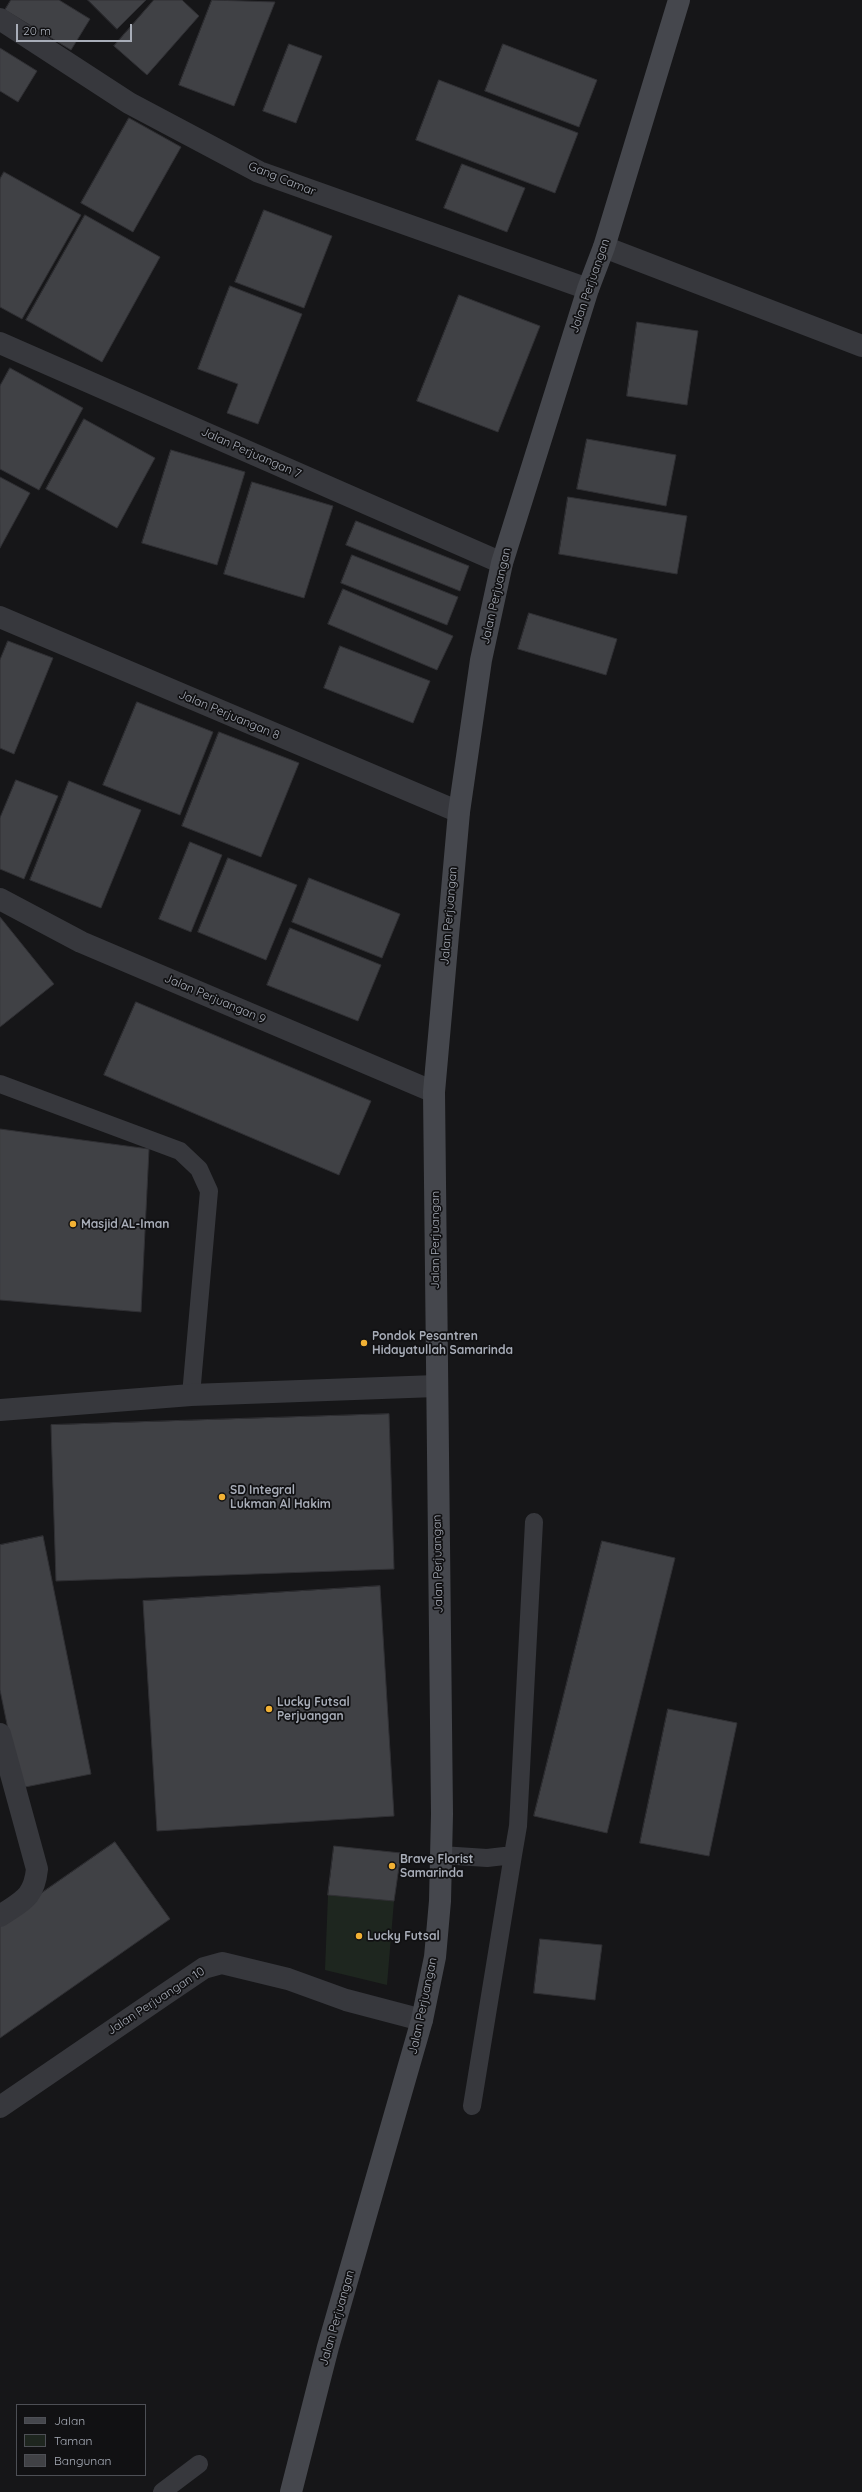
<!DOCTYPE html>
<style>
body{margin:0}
#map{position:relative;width:862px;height:2492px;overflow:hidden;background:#161618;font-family:Quicksand,sans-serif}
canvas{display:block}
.legend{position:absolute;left:16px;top:2404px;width:130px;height:72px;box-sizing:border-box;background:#111113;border:1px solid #4d4f55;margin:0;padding:5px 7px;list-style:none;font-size:12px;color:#a8adb8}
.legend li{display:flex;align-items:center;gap:8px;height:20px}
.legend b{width:20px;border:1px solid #4d4f55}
.scale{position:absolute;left:16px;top:24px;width:116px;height:18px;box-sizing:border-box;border:2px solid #a8adb8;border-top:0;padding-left:5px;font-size:12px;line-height:14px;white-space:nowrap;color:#a8adb8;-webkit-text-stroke:3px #111113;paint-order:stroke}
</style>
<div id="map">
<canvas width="862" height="2492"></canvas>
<ul class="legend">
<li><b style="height:5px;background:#45474d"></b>Jalan</li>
<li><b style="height:11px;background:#1e261f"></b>Taman</li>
<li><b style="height:11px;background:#404145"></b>Bangunan</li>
</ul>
<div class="scale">20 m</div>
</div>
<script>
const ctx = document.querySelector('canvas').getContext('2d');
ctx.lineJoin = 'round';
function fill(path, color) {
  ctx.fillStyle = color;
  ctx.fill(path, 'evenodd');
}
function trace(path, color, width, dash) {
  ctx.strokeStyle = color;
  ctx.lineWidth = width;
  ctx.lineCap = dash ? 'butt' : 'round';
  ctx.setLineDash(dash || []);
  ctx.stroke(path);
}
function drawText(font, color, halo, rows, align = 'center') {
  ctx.font = font + ' Quicksand,sans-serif';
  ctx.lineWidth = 3.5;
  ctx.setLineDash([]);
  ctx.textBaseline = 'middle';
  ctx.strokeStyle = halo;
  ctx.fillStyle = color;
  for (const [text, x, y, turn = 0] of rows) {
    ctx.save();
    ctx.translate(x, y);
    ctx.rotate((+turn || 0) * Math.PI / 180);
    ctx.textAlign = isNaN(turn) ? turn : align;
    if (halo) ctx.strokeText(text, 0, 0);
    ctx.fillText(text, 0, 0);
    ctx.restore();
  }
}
fill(new Path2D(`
 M328,1895L394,1901L387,1985L325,1970Z`), '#1e261f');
const building = new Path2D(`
 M11,0H59L90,19L71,50L5,10Z
 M88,0H146L117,29Z
 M154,0H182L199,16L147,75L114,46Z
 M212,0L275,2L234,106L179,85Z
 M289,44L322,56L296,123L263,111Z
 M503,44L597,80L579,127L485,91Z
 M0,48L37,71L18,102L0,91Z
 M439,80L578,133L555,193L416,140Z
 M129,118L181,147L133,232L81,203Z
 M462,164L525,188L507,232L444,208Z
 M4,172L81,215L22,319L0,307V179Z
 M264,210L332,236L304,308L235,282Z
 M85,215L160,257L102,362L26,320Z
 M230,286L302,314L258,424L227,413L238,384L198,369Z
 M459,295L540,326L498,432L417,401Z
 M637,322L698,331L687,405L627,396Z
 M10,368L83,408L39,490L0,469V386Z
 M84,419L155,458L117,528L46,489Z
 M587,439L676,455L666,506L577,489Z
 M171,450L245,472L217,565L142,543Z
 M0,477L30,493L0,548Z
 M252,482L333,506L304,598L224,574Z
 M568,497L687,516L677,574L559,554Z
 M356,521L469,566L460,591L346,545Z
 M352,555L458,597L447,625L341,583Z
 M343,589L453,636L437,670L328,624Z
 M529,613L617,639L606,675L518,649Z
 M8,641L53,658L14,754L0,748V660Z
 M340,646L430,681L413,723L324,688Z
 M137,702L213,732L180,815L103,785Z
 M219,732L299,763L261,857L182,826Z
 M16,780L58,796L24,879L0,869V818Z
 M69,781L141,810L101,908L30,880Z
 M190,842L222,855L191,932L159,919Z
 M228,858L297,885L266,960L198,932Z
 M309,878L400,914L382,958L292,922Z
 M0,917L54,984L0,1027Z
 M290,928L381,965L358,1021L267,985Z
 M136,1002L371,1101L339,1175L104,1075Z
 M0,1129L149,1149L141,1312L0,1300Z
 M389,1414L394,1569L56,1581L51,1425Z
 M43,1536L91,1774L20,1788L0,1690V1545Z
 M602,1541L675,1558L607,1833L534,1816Z
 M380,1586L394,1816L157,1831L143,1601Z
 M668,1709L737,1723L709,1856L640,1843Z
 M115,1842L170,1919L0,2038V1922Z
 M334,1846L401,1853L394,1901L328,1895Z
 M540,1939L602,1945L595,2000L534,1993Z`);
fill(building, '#404145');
trace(building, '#303034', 1);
trace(new Path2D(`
 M0,1084L180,1151L199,1169L209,1191L191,1395
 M441,1855L487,1858L513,1855L518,1826L534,1522
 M472,2106L513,1855
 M162,2492L199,2464`), '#37383d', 18);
trace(new Path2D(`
 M0,19L129,103L259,172L588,289
 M604,247L862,346
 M0,343L502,563
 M0,617L459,812
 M0,899L81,942L434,1092
 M0,1410L191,1395L436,1386
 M0,1734L37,1869C34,1898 22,1901 0,1916
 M0,2107L164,1995L204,1968L222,1963L288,1979L346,2000L422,2020`), '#37383d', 22);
trace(new Path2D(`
 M291,2492L328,2347L422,2020L435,1957L440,1901L442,1814L434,1092L459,812L481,660L502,563L588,289L604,247L679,0`), '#45474d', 22);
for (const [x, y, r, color] of [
 [73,1224,4,"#f2b134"],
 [364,1343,4,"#f2b134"],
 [222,1497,4,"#f2b134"],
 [269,1709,4,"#f2b134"],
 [392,1866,4,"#f2b134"],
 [359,1936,4,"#f2b134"]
]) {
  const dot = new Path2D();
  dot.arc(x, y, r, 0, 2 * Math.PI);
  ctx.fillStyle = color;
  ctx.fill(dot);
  trace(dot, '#111113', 1.5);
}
drawText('12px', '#a8adb8', '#111113', [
 ["Gang Camar",282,179,22],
 ["Jalan Perjuangan",590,286,-71],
 ["Jalan Perjuangan 7",251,453,24],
 ["Jalan Perjuangan",496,596,-77],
 ["Jalan Perjuangan 8",229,715,23],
 ["Jalan Perjuangan",449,916,-85],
 ["Jalan Perjuangan 9",215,999,23],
 ["Jalan Perjuangan",435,1240,-90],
 ["Jalan Perjuangan",438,1564,-91],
 ["Jalan Perjuangan 10",156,2001,-33],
 ["Jalan Perjuangan",423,2006,-78],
 ["Jalan Perjuangan",337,2318,-74]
]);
drawText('bold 12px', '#a8adb8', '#111113', [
 ["Masjid AL-Iman",81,1224],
 ["Pondok Pesantren",372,1336],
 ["Hidayatullah Samarinda",372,1350],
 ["SD Integral",230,1490],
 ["Lukman Al Hakim",230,1504],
 ["Lucky Futsal",277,1702],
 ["Perjuangan",277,1716],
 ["Brave Florist",400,1859],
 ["Samarinda",400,1873],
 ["Lucky Futsal",367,1936]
], 'left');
</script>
